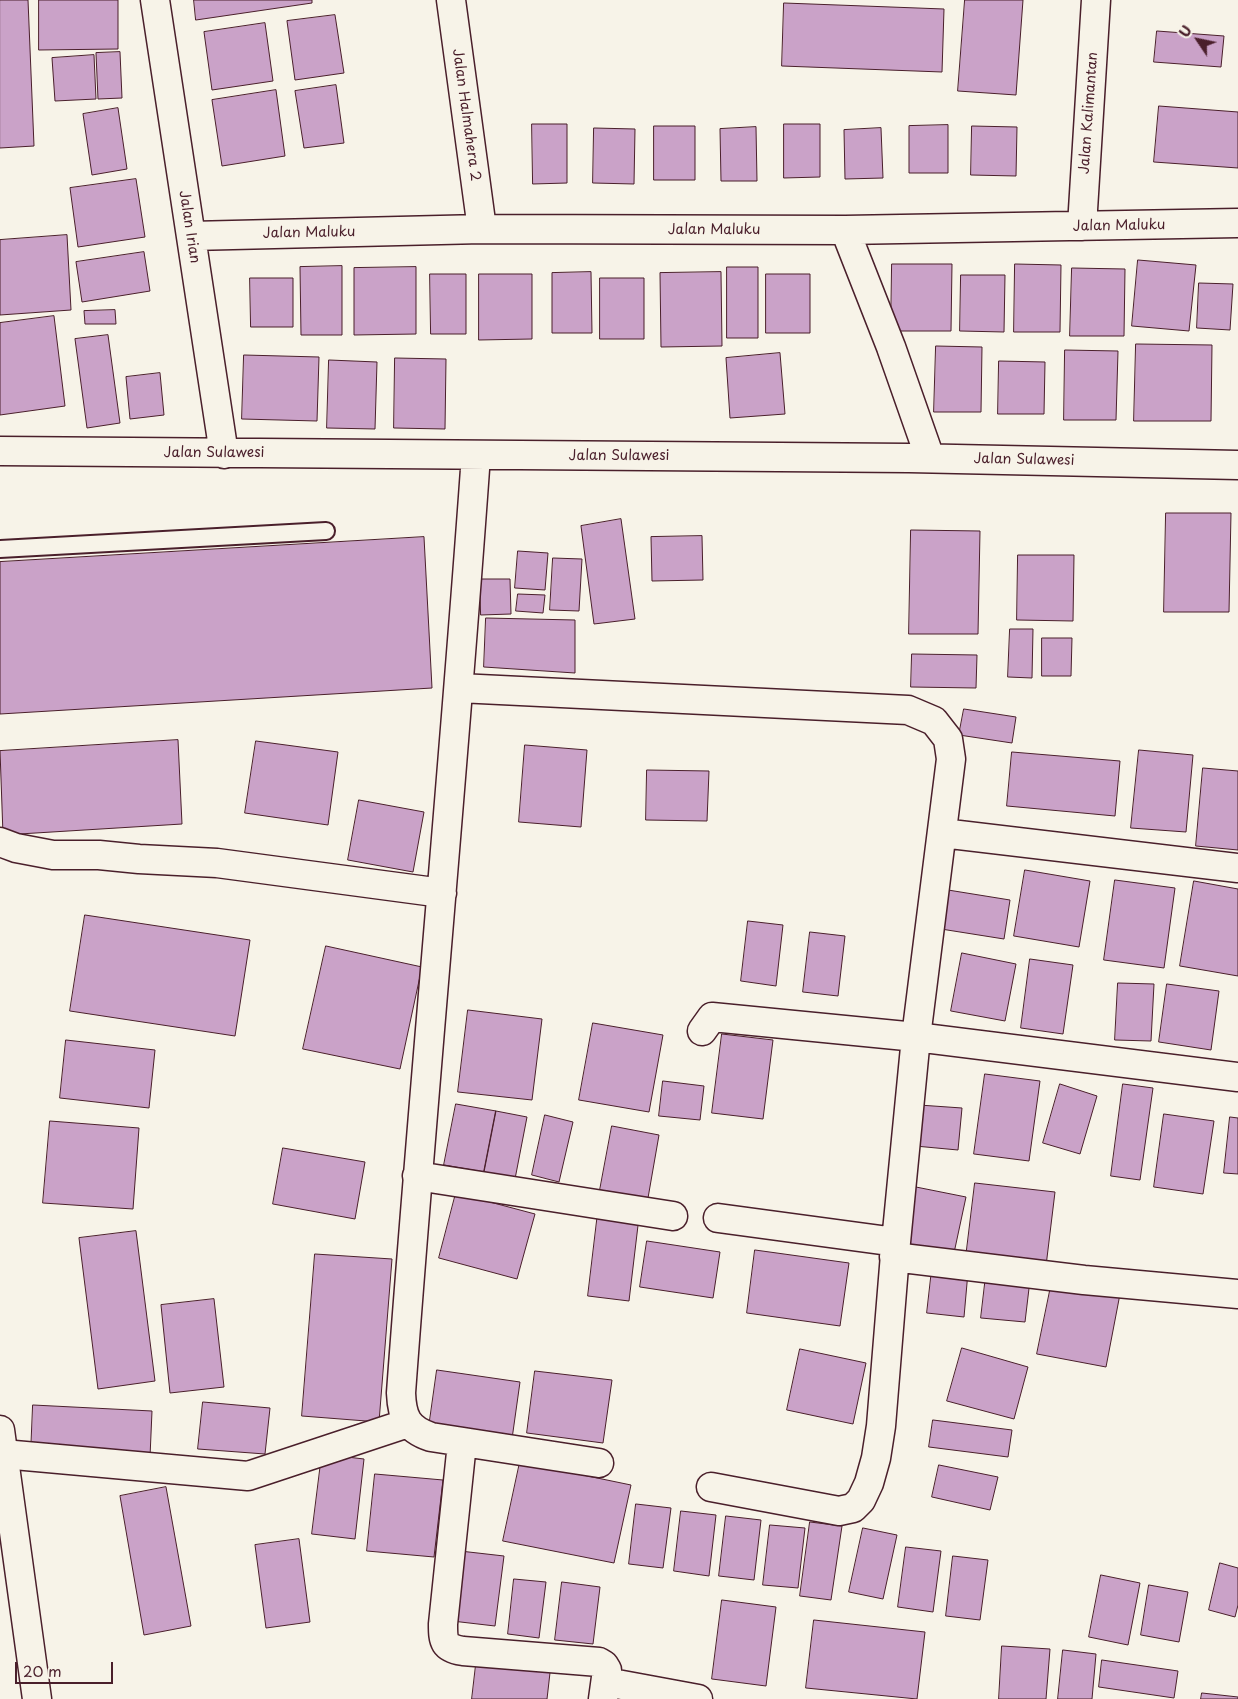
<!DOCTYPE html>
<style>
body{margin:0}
#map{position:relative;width:1238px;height:1699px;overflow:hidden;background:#f7f3e8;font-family:"Playpen Sans",sans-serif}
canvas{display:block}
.north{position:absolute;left:1173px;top:15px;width:50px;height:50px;-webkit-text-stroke:4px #f7f3e8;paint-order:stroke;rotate:304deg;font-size:14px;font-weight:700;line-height:20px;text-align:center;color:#4a1f2b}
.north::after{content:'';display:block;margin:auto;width:18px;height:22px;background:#4a1f2b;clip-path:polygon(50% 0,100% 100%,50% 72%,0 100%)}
.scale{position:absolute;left:15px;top:1662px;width:98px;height:22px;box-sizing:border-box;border:2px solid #4a1f2b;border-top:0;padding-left:6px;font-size:15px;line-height:18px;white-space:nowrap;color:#4a1f2b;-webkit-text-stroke:4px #f7f3e8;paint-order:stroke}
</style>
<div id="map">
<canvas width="1238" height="1699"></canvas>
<div class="north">U</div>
<div class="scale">20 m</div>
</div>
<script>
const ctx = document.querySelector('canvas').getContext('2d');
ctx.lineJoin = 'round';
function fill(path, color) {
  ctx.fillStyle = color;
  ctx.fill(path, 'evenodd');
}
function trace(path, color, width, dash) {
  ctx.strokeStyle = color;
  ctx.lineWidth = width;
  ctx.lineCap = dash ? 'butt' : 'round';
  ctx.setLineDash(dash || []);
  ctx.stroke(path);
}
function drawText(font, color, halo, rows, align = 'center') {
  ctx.font = font + ' "Playpen Sans",sans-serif';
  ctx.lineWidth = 4;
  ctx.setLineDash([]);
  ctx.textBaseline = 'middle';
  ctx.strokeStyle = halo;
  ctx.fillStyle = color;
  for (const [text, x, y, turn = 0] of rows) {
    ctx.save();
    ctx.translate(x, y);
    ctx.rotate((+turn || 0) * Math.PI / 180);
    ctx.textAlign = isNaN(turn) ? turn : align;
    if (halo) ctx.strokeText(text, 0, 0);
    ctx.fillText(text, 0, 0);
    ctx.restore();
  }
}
const building = new Path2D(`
 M0,0H28L34,146L0,148Z
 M39,0H118V49L39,50Z
 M194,0H312V3L196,20Z
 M965,0H1023L1016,95L958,91Z
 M784,3L944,9L942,72L782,66Z
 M335,15L344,73L295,80L287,21Z
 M265,23L273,81L212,90L204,32Z
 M1157,31L1224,36L1221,67L1154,62Z
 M120,52L122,98L98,99L96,53Z
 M94,55L96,99L55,101L52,58Z
 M336,85L344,143L304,148L295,91Z
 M276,90L285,156L222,166L212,100Z
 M1159,106L1238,112V168L1154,162Z
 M118,108L127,169L92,175L83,114Z
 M532,124H567V183L533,184Z
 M784,124H820V177L784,178Z
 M948,125V173H909V126Z
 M654,126H695V180H654Z
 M972,126L1017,127L1016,176L971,175Z
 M756,127L757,181H721L720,129Z
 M594,128L635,129L634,184L593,183Z
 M881,128L883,178L845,179L844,130Z
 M136,179L145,237L78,247L70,188Z
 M67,235L71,310L0,315V240Z
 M144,252L150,291L82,302L76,262Z
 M1138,260L1196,265L1189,331L1132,326Z
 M892,264H952L951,331H891Z
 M1015,264L1061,265L1060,332H1014Z
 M342,266V335H301L300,267Z
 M416,267V334L354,335V268Z
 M727,267H758V338H727Z
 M1072,268L1125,269L1124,336H1070Z
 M591,272L592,333H552V273Z
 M721,272L722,346L661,347L660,273Z
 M430,274H466V334H431Z
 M479,274H532V339L479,340Z
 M766,274H810V333H766Z
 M961,275H1005L1004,332L960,331Z
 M250,278H293V327H251Z
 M600,278H644V339H600Z
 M1199,283L1233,284L1230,330L1197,328Z
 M115,310L116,324H85L84,311Z
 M54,316L65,406L0,415V323Z
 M108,335L120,423L87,428L75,339Z
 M1136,344L1212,345L1211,421H1134Z
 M936,346L982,347L981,412H934Z
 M1065,350L1118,351L1116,420H1064Z
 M780,353L785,414L730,418L726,358Z
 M244,355L319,357L317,421L242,419Z
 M395,358L446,359L445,429L394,428Z
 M329,360L377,362L375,429L327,428Z
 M999,361L1045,362L1044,414H998Z
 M160,373L164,415L130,419L126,377Z
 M1166,513H1231L1229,612H1164Z
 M621,519L635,619L594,624L581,526Z
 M911,530L980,531L978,634H909Z
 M702,536L703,580L652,581L651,537Z
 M424,537L432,688L0,714V562Z
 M518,551L548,553L545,590L515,588Z
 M1018,555H1074L1073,621L1017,620Z
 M553,558L582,559L579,611L550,610Z
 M480,579H510L511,614L481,615Z
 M518,594L545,595L543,613L516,611Z
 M486,618L575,620V673L484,667Z
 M1010,629H1033L1032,678L1008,677Z
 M1042,638H1072L1071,676H1042Z
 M912,654L977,655L976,688L911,687Z
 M964,709L1016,717L1012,743L959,735Z
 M178,740L182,824L3,835L0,751Z
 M256,741L338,752L328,825L245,813Z
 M525,745L587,750L581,827L519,822Z
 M1139,750L1193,755L1186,832L1131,828Z
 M1012,752L1120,761L1115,816L1007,806Z
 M1203,768L1238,771V850L1196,846Z
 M647,770L709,771L707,821L646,820Z
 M359,800L424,812L413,872L348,860Z
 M1025,870L1090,881L1079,947L1014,936Z
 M1115,880L1175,888L1164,968L1104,960Z
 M1194,881L1238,889V976L1180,966Z
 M948,890L1010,900L1004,939L941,929Z
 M85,915L250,940L235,1036L70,1011Z
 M748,921L783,925L776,986L741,981Z
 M810,932L845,936L838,996L803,992Z
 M326,946L422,967L400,1069L303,1049Z
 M962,953L1016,964L1005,1021L951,1011Z
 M1030,959L1073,965L1063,1034L1021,1028Z
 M1118,983L1154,984L1151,1041L1115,1040Z
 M1167,984L1219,991L1211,1050L1159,1042Z
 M468,1010L542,1019L532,1100L458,1092Z
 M593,1023L663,1035L649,1112L579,1100Z
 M722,1034L773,1040L763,1119L712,1113Z
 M66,1040L155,1050L149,1108L60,1098Z
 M985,1074L1040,1081L1029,1161L974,1154Z
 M663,1081L704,1086L700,1120L659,1116Z
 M1060,1084L1097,1096L1080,1154L1043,1143Z
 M1123,1084L1153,1088L1140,1180L1111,1176Z
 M456,1104L496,1111L484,1172L444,1165Z
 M919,1105L962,1108L958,1150L915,1146Z
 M496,1111L527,1117L515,1179L484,1172Z
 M1164,1114L1214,1121L1203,1194L1154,1187Z
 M545,1115L573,1122L559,1182L532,1175Z
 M1230,1117L1238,1118V1174L1224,1173Z
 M50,1121L139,1128L133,1209L43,1203Z
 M612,1126L659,1135L648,1198L600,1190Z
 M283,1148L365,1162L355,1219L273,1204Z
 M975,1183L1055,1192L1046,1266L966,1257Z
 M916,1187L966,1197L954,1253L905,1243Z
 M456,1193L535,1214L517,1279L439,1258Z
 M598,1212L639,1217L629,1301L588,1296Z
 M136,1231L155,1381L98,1389L79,1238Z
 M647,1241L720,1252L713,1298L640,1287Z
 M755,1250L849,1263L840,1326L747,1313Z
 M315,1254L392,1259L379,1422L302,1416Z
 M932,1269L968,1272L964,1317L927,1313Z
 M986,1275L1030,1280L1025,1322L981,1318Z
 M1052,1281L1120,1294L1106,1367L1037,1354Z
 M214,1299L224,1387L170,1393L161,1305Z
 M962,1348L1028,1367L1014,1419L947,1401Z
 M800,1349L866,1363L853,1424L787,1410Z
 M437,1370L520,1382L511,1446L428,1434Z
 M535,1371L612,1380L603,1443L527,1433Z
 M203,1402L270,1408L265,1454L198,1449Z
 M33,1405L152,1411L150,1457L31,1453Z
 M933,1420L1012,1430L1008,1457L929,1447Z
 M322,1454L364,1459L355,1539L312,1534Z
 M520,1462L631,1485L614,1563L503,1541Z
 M939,1465L998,1477L990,1510L932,1497Z
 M375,1474L443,1480L434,1557L367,1551Z
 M166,1487L191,1626L144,1635L120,1496Z
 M636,1504L671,1508L663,1568L629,1564Z
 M681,1511L716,1515L709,1576L674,1571Z
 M726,1516L761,1520L754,1580L719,1576Z
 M810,1522L842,1526L831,1600L800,1596Z
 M770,1525L805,1528L798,1588L763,1585Z
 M863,1528L897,1535L883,1599L849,1592Z
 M299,1539L310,1622L266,1628L255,1545Z
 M906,1547L941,1551L933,1612L898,1607Z
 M460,1551L504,1556L495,1626L452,1621Z
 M953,1556L988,1560L980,1620L946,1616Z
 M1220,1563L1238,1568V1605L1235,1617L1209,1610Z
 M1101,1575L1140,1583L1128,1645L1089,1637Z
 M514,1579L546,1582L539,1638L508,1634Z
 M562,1582L600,1587L593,1644L555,1640Z
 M1149,1585L1188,1592L1179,1642L1141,1635Z
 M722,1600L776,1607L766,1686L712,1679Z
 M814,1620L925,1632L917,1699L806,1688Z
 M1002,1646L1050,1649L1046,1699H999Z
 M1063,1650L1096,1654L1092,1699H1058Z
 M477,1656L551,1664L547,1699H472Z
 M1102,1660L1178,1671L1174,1698L1099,1687Z
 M1202,1693L1238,1697V1699H1201Z`);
fill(building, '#caa2c8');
trace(building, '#4a1f2b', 1);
const service = new Path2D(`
 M0,549L326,531`);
const minor = new Path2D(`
 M155,0L224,454
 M451,0L482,229
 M1082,226L1096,0
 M845,230L891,347L930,458
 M191,236L482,229L845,230L1238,223
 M0,451L909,458L1238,465
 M476,455C454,768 424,1080 401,1393C402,1417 407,1429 431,1437L599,1463
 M459,688L908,710L934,721L948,739L951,759L916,1037L896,1242L881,1426L876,1458L869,1483L861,1500L853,1508L839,1511L711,1487
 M942,833L1238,868
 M0,842L16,848L53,855H99L139,859L217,863L442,893
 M702,1031L712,1017L916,1037L1238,1077
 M417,1176L673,1216
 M718,1218L896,1242
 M894,1257L1084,1280L1238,1294
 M462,1443L443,1624C443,1642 444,1648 463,1651L599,1662L604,1665L607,1670L603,1699
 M3,1454L248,1476L408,1423
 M606,1682L698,1699`);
const tertiary = new Path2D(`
 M0,1430L37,1699`);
trace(service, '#4a1f2b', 20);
trace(minor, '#4a1f2b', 31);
trace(tertiary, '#4a1f2b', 31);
trace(service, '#f7f3e8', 16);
trace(minor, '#f7f3e8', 28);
trace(tertiary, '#f7f3e8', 28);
drawText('14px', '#4a1f2b', '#f7f3e8', [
 ["Jalan Kalimantan",1089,113,-86],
 ["Jalan Halmahera 2",466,115,82],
 ["Jalan Maluku",1119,226,-1],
 ["Jalan Irian",189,227,81],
 ["Jalan Maluku",714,230],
 ["Jalan Maluku",309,233,-1],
 ["Jalan Sulawesi",214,453],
 ["Jalan Sulawesi",619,456],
 ["Jalan Sulawesi",1024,460,1]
]);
</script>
